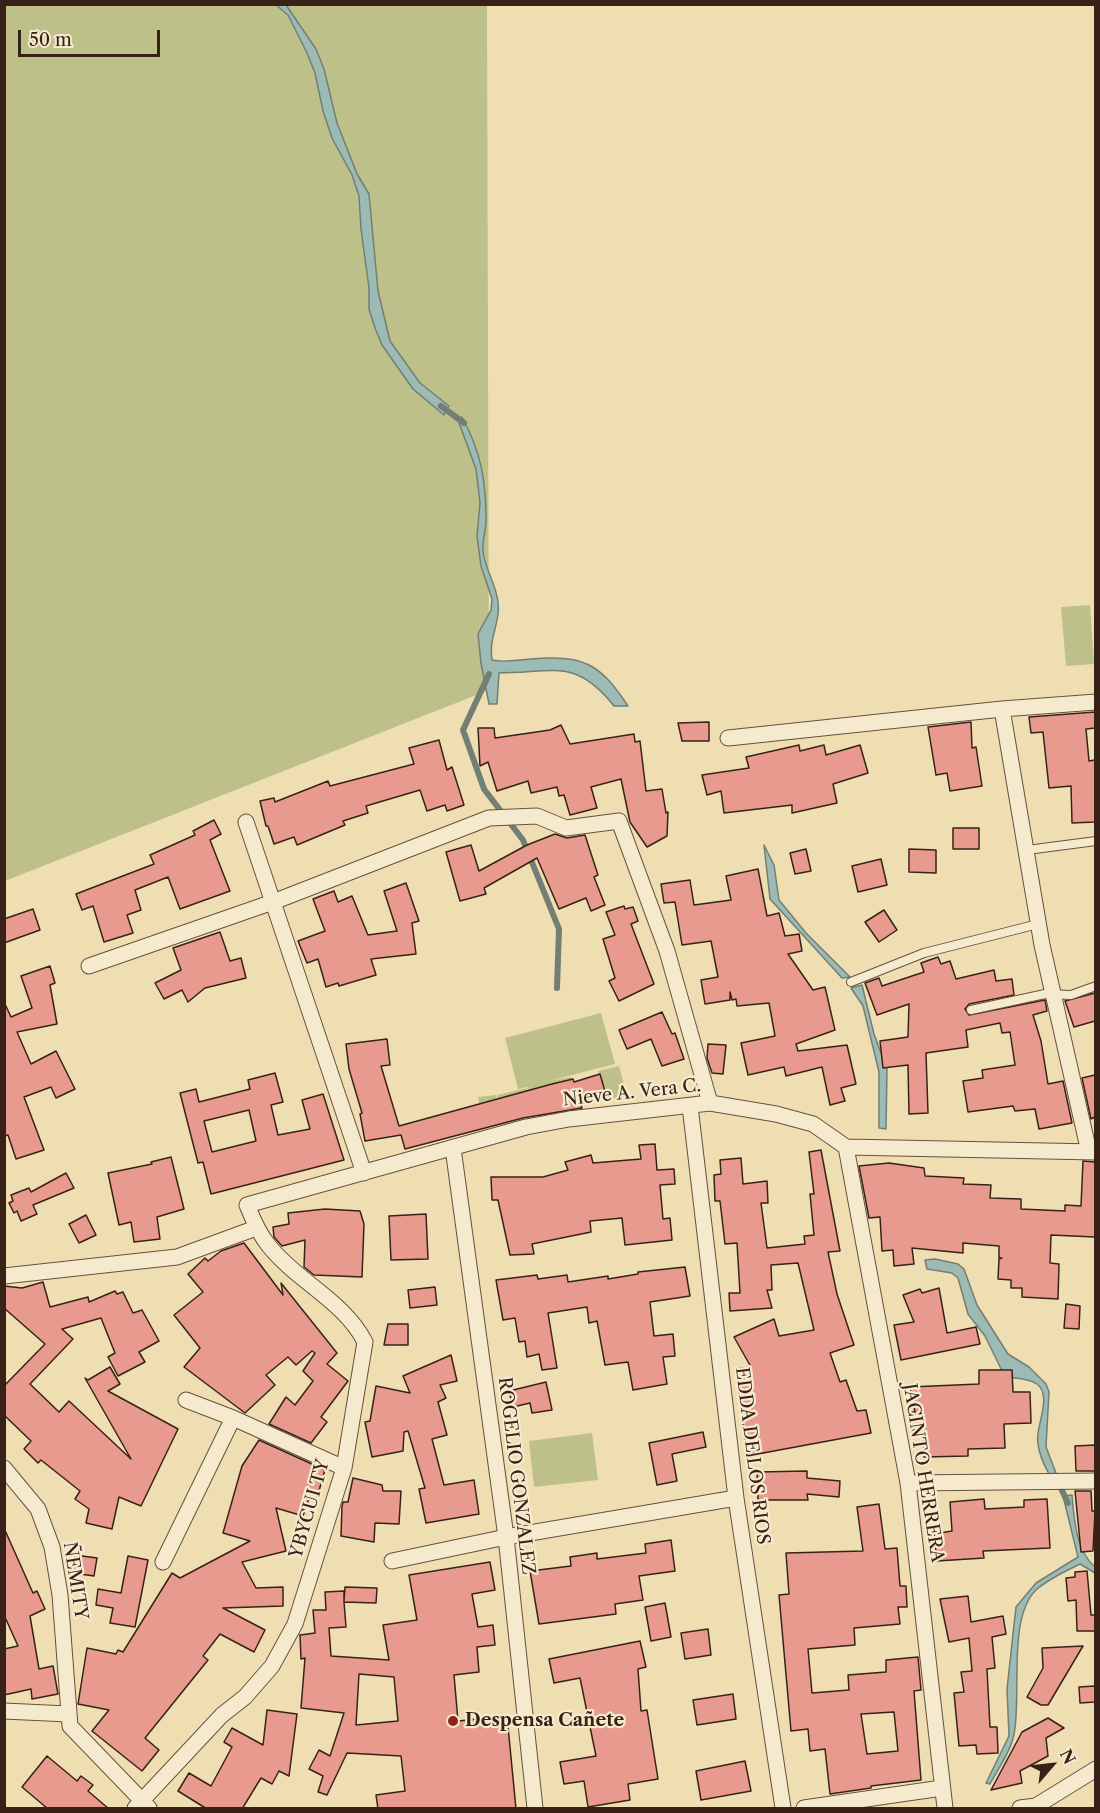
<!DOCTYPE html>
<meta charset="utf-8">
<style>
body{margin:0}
#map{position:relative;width:1100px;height:1813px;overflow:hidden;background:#f0deb3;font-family:"Libre Caslon Text",serif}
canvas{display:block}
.frame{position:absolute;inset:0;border:6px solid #382217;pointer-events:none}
.north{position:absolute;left:1022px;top:1735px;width:60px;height:60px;-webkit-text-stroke:4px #f5eace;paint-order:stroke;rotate:62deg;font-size:16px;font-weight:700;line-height:24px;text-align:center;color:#382217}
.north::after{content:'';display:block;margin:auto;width:21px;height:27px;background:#382217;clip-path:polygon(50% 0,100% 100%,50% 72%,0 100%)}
.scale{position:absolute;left:18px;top:30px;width:142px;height:27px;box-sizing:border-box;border:3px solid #382217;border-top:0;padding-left:8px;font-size:18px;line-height:21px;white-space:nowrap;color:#382217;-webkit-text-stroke:4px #f5eace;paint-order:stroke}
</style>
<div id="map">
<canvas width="1100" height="1813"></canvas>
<div class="frame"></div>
<div class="north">N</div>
<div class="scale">50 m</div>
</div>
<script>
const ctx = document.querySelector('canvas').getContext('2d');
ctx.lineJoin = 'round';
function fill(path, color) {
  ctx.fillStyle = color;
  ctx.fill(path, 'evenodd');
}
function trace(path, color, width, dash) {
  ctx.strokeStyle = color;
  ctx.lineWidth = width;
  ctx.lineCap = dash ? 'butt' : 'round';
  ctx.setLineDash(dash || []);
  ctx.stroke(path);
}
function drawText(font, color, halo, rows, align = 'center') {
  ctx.font = font + ' "Libre Caslon Text",serif';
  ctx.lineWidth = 4.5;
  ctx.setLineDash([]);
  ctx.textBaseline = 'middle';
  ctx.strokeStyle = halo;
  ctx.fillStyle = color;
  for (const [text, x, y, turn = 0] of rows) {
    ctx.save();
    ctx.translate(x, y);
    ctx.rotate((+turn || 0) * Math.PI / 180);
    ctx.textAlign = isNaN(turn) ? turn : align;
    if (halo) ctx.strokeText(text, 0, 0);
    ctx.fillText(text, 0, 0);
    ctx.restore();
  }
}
fill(new Path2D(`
 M5,5H487L489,690L5,881Z
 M1090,605L1094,664L1066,666L1061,607Z
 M601,1013L615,1064L549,1081L571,1077L579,1106L483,1121L478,1097L496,1095L500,1113L497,1095L527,1088L531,1102L528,1087L518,1089L505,1038Z
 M619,1066L627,1096L605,1101L598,1071Z
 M592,1433L598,1480L534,1487L529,1441Z`), '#bec089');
const water = new Path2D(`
 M276,5H286L316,49L324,69L337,123L357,174L369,194L378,291L390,341L420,383L449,406L444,415L413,389L382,345L375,328L369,309V288L361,229L359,196L352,175L332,138L323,111L315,73L307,53L288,15Z
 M462,417C481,452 486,480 486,520C486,530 482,542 483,552C486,573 501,592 498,614C496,631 489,642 492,660C504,663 517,660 530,659C583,655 599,662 628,706H614C575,657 554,673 499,673L497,704H489L481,663L478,634L491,610L492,599L481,566L477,536L480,503L476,469L458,420Z
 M764,845L774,865L779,900L806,933L850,977L842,978L770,899Z
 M862,985L874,1034L887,1069L886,1129L879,1128V1072L863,1006L851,988Z
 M935,1259L958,1264L964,1269L977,1305L1008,1354L1029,1367L1046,1384L1049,1392L1046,1447L1056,1473L1049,1474C1043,1463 1036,1447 1038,1434C1039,1421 1051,1394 1037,1384C1029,1378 1014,1378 1005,1377L985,1336L968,1314L958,1278L952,1273L927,1269L925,1260Z
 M1072,1495C1074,1520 1076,1551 1095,1567V1573L1080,1564C1066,1571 1048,1579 1036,1590C1007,1618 1022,1697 1014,1734C1011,1751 998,1769 990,1784L986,1783L1009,1736L1007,1689L1016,1607L1036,1583L1078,1557L1063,1496Z`);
fill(water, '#9bbbb4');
trace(water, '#737e75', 1.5);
trace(new Path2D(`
 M441,406L464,423
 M489,674L463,730L484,789L523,840L559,929L557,988
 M1058,1482L1068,1503`), '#737e75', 6);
const building = new Path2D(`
 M1095,712V728L1086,729L1089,761L1095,760V822L1072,823L1071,786L1049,788L1043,732L1031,733L1029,717Z
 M709,722V741H682L678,723Z
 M971,722L972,748L976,747L982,786L950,791L947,773L936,775L928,727Z
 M561,725L570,744L634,734L635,742L640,741L646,791L662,789L666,813L668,812L667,836L647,847L630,822L621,779L591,787L597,808L570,815L564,795L559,796L557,787L531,793L528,781L497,791L488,762L480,766L478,728H494L495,738L550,730Z
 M439,740L447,770L452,767L464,805L447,811L445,805L427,811L420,790L366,806L368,813L343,821L345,825L297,845L294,837L274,844L268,826H266L260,801L274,798L275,802L328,781L330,786L414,764L409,748Z
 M799,745L800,751L824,745L826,755L860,745L868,773L833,784L837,803L792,813V805L724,813L721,791L707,795L702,775L749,768L746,757Z
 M214,820L221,834L210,840L230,891L180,909L168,877L135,890L141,910L127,915L133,933L104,942L93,906L82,910L76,894L154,864L150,855L195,835L193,831Z
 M953,828H979V849H953Z
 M555,834L567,838L585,835L598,875L594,877L605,905L591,911L586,898L559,909L537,858L484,888L486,894L460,901L446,852L471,845L479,871L527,845Z
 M806,849L811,871L795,874L790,853Z
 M909,849L936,850V873L909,872Z
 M881,859L887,885L858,892L852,866Z
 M758,869L767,916L779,913L785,936L799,934L802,951L788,954L813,990L825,987L835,1030L796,1044L798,1051L847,1045L856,1084L841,1088L845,1101L830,1105L822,1067L786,1076L784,1067L748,1075L741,1043L775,1036L769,1003L737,1006L736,999L732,1000L730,992V1000L705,1004L701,980L718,977L711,941L682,945L675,902L664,903L661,884L690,880L694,905L731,900L726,876Z
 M406,883L419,921L412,923L416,954L371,959L376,975L339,986L338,983L326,987L318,959L307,963L298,941L325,931L313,899L334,891L338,902L352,896L368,935L397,931L384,891Z
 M624,906L625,909L633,907L638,921L631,924L654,984L619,1001L609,981L615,978L603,939L615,935L606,912Z
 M33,909L40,930L4,943V919Z
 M884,910L897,930L879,942L865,922Z
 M220,932L230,961L241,958L246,978L205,988L188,1002L182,990L164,999L155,983L181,970L173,948Z
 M938,957L941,964L950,961L956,979L994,970L996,981L1012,979L1014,995L969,1004L965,1009L969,1015L1045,1000L1047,1011L1033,1015L1041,1041L1048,1084L1063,1081L1072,1123L1039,1129L1035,1109L1015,1111L1013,1106L968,1112L963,1081L983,1078L982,1070L1015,1065L1010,1032L1002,1033L1000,1023L966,1030L968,1047L926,1053L928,1113L909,1114L908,1065L883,1068L880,1041L908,1037L909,1004L877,1015L865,983L879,978L882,986L924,972L921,963Z
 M50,966L55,983L50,985L57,1024L17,1032L31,1064L56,1051L75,1089L56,1098L51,1087L24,1097L44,1150L16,1159L8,1135L4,1136V1002L11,1017L32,1008L21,976Z
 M1095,993V1021L1074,1027L1065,1001Z
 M662,1012L672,1034L675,1033L684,1059L662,1066L651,1039L627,1049L619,1030Z
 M387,1039L390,1065L381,1066L399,1126L552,1084L573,1079L574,1082L600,1074L606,1095L580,1103L582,1108L523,1118L405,1149L401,1135L365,1141L360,1114L362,1113L349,1069L346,1044Z
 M708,1044L726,1045L723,1074L712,1073L707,1058Z
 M275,1073L283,1102L271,1105L278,1135L310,1129L302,1100L323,1094L344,1160L211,1194L203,1162L198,1163L180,1093L196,1089L199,1102L250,1089L248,1080ZM249,1110L256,1141L212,1152L204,1121Z
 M1095,1075V1117L1091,1119L1082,1078Z
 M655,1144L657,1170L674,1169L675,1184L660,1185L663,1219L670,1218L672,1240L625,1245L622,1218L590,1221L591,1232L532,1244L534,1254L510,1255L498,1200H492L491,1177H543L568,1170L565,1162L591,1155L593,1163L641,1159L639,1145Z
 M821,1150L840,1251L828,1252L837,1294L854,1345L830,1353L840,1382L846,1380L857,1411L866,1410L871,1433L747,1456L736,1369L751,1367L734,1337L774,1319L779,1336L814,1330L798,1263L771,1265L772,1290H767L772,1308L730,1311L729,1293H740L737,1243L725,1244L720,1201H715L714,1175L721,1174L720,1160L741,1158L743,1184L767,1181L768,1203H761L767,1248L805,1244L804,1236L814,1235L810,1194H814L809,1152Z
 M171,1157L184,1209L157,1217L160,1239L134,1242L131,1222L119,1225L108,1173L152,1164L151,1162Z
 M1083,1161L1095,1162V1237L1051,1235L1050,1263L1059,1264L1058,1299L1022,1297V1288H1011V1280L998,1279L999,1259L1002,1258H999V1246L963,1243V1253L912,1248L914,1264L894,1266L893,1250L882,1251L880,1217L869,1218L859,1166L889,1163L924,1168L925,1176L964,1178L963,1184L991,1185L990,1198L1021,1199V1209L1065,1211V1205L1081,1206Z
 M66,1173L74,1188L33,1205L37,1214L21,1221L17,1211L14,1213L9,1203L13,1201L11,1195L29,1188L31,1192Z
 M325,1209L360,1211L364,1224L362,1277L314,1275L304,1267L305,1240L282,1246L274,1237L273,1227L289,1224L288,1213Z
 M426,1214L428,1259L391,1260L389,1216Z
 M86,1215L96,1235L79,1243L69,1224Z
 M244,1243L283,1295L281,1283L337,1353L327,1364L348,1381L321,1417L327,1422L311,1443L269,1424L286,1397L295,1405L313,1381L303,1371L315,1353L312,1351L296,1365L288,1357L266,1375L275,1385L245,1413L184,1367L200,1348L174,1315L203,1292L188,1274L205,1258L208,1261L221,1251Z
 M685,1267L690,1296L650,1302L654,1336L673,1334L675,1356L663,1357L667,1384L633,1390L628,1362L605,1365L597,1321L589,1323L587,1307L548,1313L557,1368L542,1370L539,1354L527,1357L525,1341L519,1342L515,1318L503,1320L496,1280L537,1275L538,1279L567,1275L568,1282L608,1276V1279L638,1274V1272Z
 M43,1282L50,1307L88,1297L89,1302L115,1291L117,1294L123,1292L133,1313L142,1310L159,1341L139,1352L145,1362L118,1376L108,1357L115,1353L101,1318L62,1329L73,1339L30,1384L59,1412L69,1401L131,1459L85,1378L88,1380L110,1367L120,1384L108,1391L178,1429L141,1506L119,1497L112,1529L86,1523L89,1509L75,1499L80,1491L41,1460L38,1463L24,1449L31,1441L4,1415V1386L45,1344L4,1308V1286L22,1288Z
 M435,1287L437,1305L410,1308L408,1290Z
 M939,1288L947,1333L976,1327L980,1344L901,1360L894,1325L914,1322L903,1295L920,1289L922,1293Z
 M1066,1304L1080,1306L1079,1329L1064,1328Z
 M388,1324H408V1345H384Z
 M451,1355L457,1381L440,1385L446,1398L438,1402L447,1435L432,1439L444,1485L474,1480L479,1514L426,1523L419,1489L425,1488L408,1431L404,1432L403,1451L372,1457L365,1422L370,1421L376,1386L410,1393L403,1376Z
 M979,1370H1012L1013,1392H1030L1031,1423L1004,1424L1005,1448L968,1449V1456L924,1457L923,1430H912V1412H915L910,1387L979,1384Z
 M546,1382L552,1410L532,1413L530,1403L513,1407L509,1391Z
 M703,1432L706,1447L672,1454L677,1481L657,1485L649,1443Z
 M259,1440L325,1470L316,1501L309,1499L303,1516L276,1508L286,1551L242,1562L256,1588L283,1587V1606L223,1608L265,1630L254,1652L220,1634L203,1656L208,1660L145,1738L159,1750L142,1771L92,1731L109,1710L78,1704L87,1648L116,1654L118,1650L123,1652L172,1573L180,1578L250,1541L223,1533L242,1466Z
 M1095,1445V1471H1076L1075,1446Z
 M807,1471V1478L840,1481L839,1497L807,1494L808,1500H758L757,1472Z
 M353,1478L382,1485L383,1491H401L399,1524L375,1523L374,1542L341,1536L342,1506L343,1502H348Z
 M1075,1491H1091L1092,1511H1095L1093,1551L1081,1552Z
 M984,1499L985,1509L1024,1507V1500L1047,1499L1050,1548L983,1551L984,1558L937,1561L934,1534L952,1531L950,1502Z
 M879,1504L885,1549L897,1548L900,1586H906L907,1607H898L900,1624L854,1628L855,1645L808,1649L812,1693L849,1690L848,1675L886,1672V1660L918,1657L921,1690L914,1691L921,1780L871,1786V1788L830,1794L825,1749L810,1751L808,1729L791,1731L779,1595L789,1594L786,1553L863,1551L857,1507ZM894,1712L898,1751L867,1754L861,1714Z
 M4,1528L33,1593L37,1591L45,1609L30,1616L39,1669L53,1666L58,1694L32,1699L31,1689L4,1695V1649L18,1646L4,1615Z
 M671,1540L675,1571L639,1576L643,1600L615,1604L616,1614L539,1624L530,1571L571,1566L570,1557L597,1553V1559L646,1553L645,1544Z
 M75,1555L97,1558L94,1576L73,1573Z
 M128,1556L148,1560L135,1627L110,1623L113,1608L96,1605L98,1589L121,1593Z
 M490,1562L495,1590L472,1594L478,1627L493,1625L495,1645L477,1647L479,1672L454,1675L458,1721L507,1716L516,1809H378L376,1795L405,1791L401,1756L347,1753L327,1795L318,1792L323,1776L309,1769L319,1750L330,1756L344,1713L301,1708L305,1658L301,1659L300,1635L315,1633L313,1610H326L325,1592L344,1591V1601L345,1587L377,1588L376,1603L344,1602L346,1627L329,1628L331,1656L389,1660L383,1625L417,1620L409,1575ZM359,1674L394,1677L398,1721L356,1725Z
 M1087,1571L1091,1615H1095V1631H1077L1076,1600L1068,1601L1066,1578L1075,1577V1572Z
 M968,1596L971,1622L1003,1616L1006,1634L992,1637L995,1668L987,1669L990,1727H997L998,1753L977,1754L976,1745L959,1746L954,1693L964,1692L961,1672L972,1671L969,1638L949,1642L940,1599Z
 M665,1603L671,1637L651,1641L645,1607Z
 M708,1629L711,1655L685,1659L681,1633Z
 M640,1641L646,1667L638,1669L641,1711L647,1710L658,1779L628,1784L630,1800L588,1807L584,1781L564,1784L560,1762L596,1756L580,1678L554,1683L549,1659Z
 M1083,1646L1048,1705H1041L1027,1697L1043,1668L1042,1648Z
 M1095,1686V1702L1080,1703L1079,1687Z
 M733,1694L736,1719L697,1725L693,1700Z
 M267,1710L297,1714L289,1776L279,1771L272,1784L261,1778L242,1809H207L178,1791L189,1773L211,1786L232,1747L224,1742L232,1728L263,1745Z
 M1048,1718L1064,1728L1046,1738L1048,1756L1020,1771L1022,1783L991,1790L1022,1732Z
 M47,1756L77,1781L81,1776L93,1785L88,1791L109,1809H48L22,1787Z
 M745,1761L751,1791L701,1800L696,1771Z`);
fill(building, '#e89a8f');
trace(building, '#382217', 1.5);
const lane = new Path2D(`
 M1027,850L1096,841
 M851,982L924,953L1038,924
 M971,1010L1045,994L1071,995L1096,986`);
const street = new Path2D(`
 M1002,709L1042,945L1089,1152
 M728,738L1002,709L1096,702
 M246,822L364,1173
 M89,966L273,902L489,818L537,816L566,828L619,821L667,951L710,1103
 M690,1106L736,1498L783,1808
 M846,1147L908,1483L945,1808
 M453,1148L506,1537L535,1808
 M4,1276L177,1257L256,1228
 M186,1400L233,1418L344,1468
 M4,1468L38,1509L52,1547L60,1595L70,1726L149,1808
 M908,1483L1096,1481
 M392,1561L506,1537L736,1498
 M163,1562L233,1418
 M4,1711L68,1714
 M135,1808L222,1715L245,1697L272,1666L295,1624L344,1468L365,1342C344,1301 298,1282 269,1246C259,1234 253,1220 247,1205L526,1127L569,1119L710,1103L776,1114L813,1124L846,1147L1096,1152
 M804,1808L942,1788
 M1020,1808L1036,1806L1096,1769`);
trace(lane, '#66513e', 10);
trace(street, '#66513e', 17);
trace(lane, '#f5eace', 8);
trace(street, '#f5eace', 15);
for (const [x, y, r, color] of [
 [453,1721,6,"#8f2418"]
]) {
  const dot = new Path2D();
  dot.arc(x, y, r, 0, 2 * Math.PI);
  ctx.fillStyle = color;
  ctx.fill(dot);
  trace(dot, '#f5eace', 2);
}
drawText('18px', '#382217', '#f5eace', [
 ["Nieve A. Vera C.",632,1093,-6],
 ["EDDA DE LOS RIOS",752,1456,83],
 ["JACINTO HERRERA",923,1473,81],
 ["ROGELIO GONZALEZ",516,1476,83],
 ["YBYCUI TY",310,1509,-74],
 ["ÑEMITY",75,1581,81]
]);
drawText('bold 18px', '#382217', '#f5eace', [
 ["Despensa Cañete",465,1721]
], 'left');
</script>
